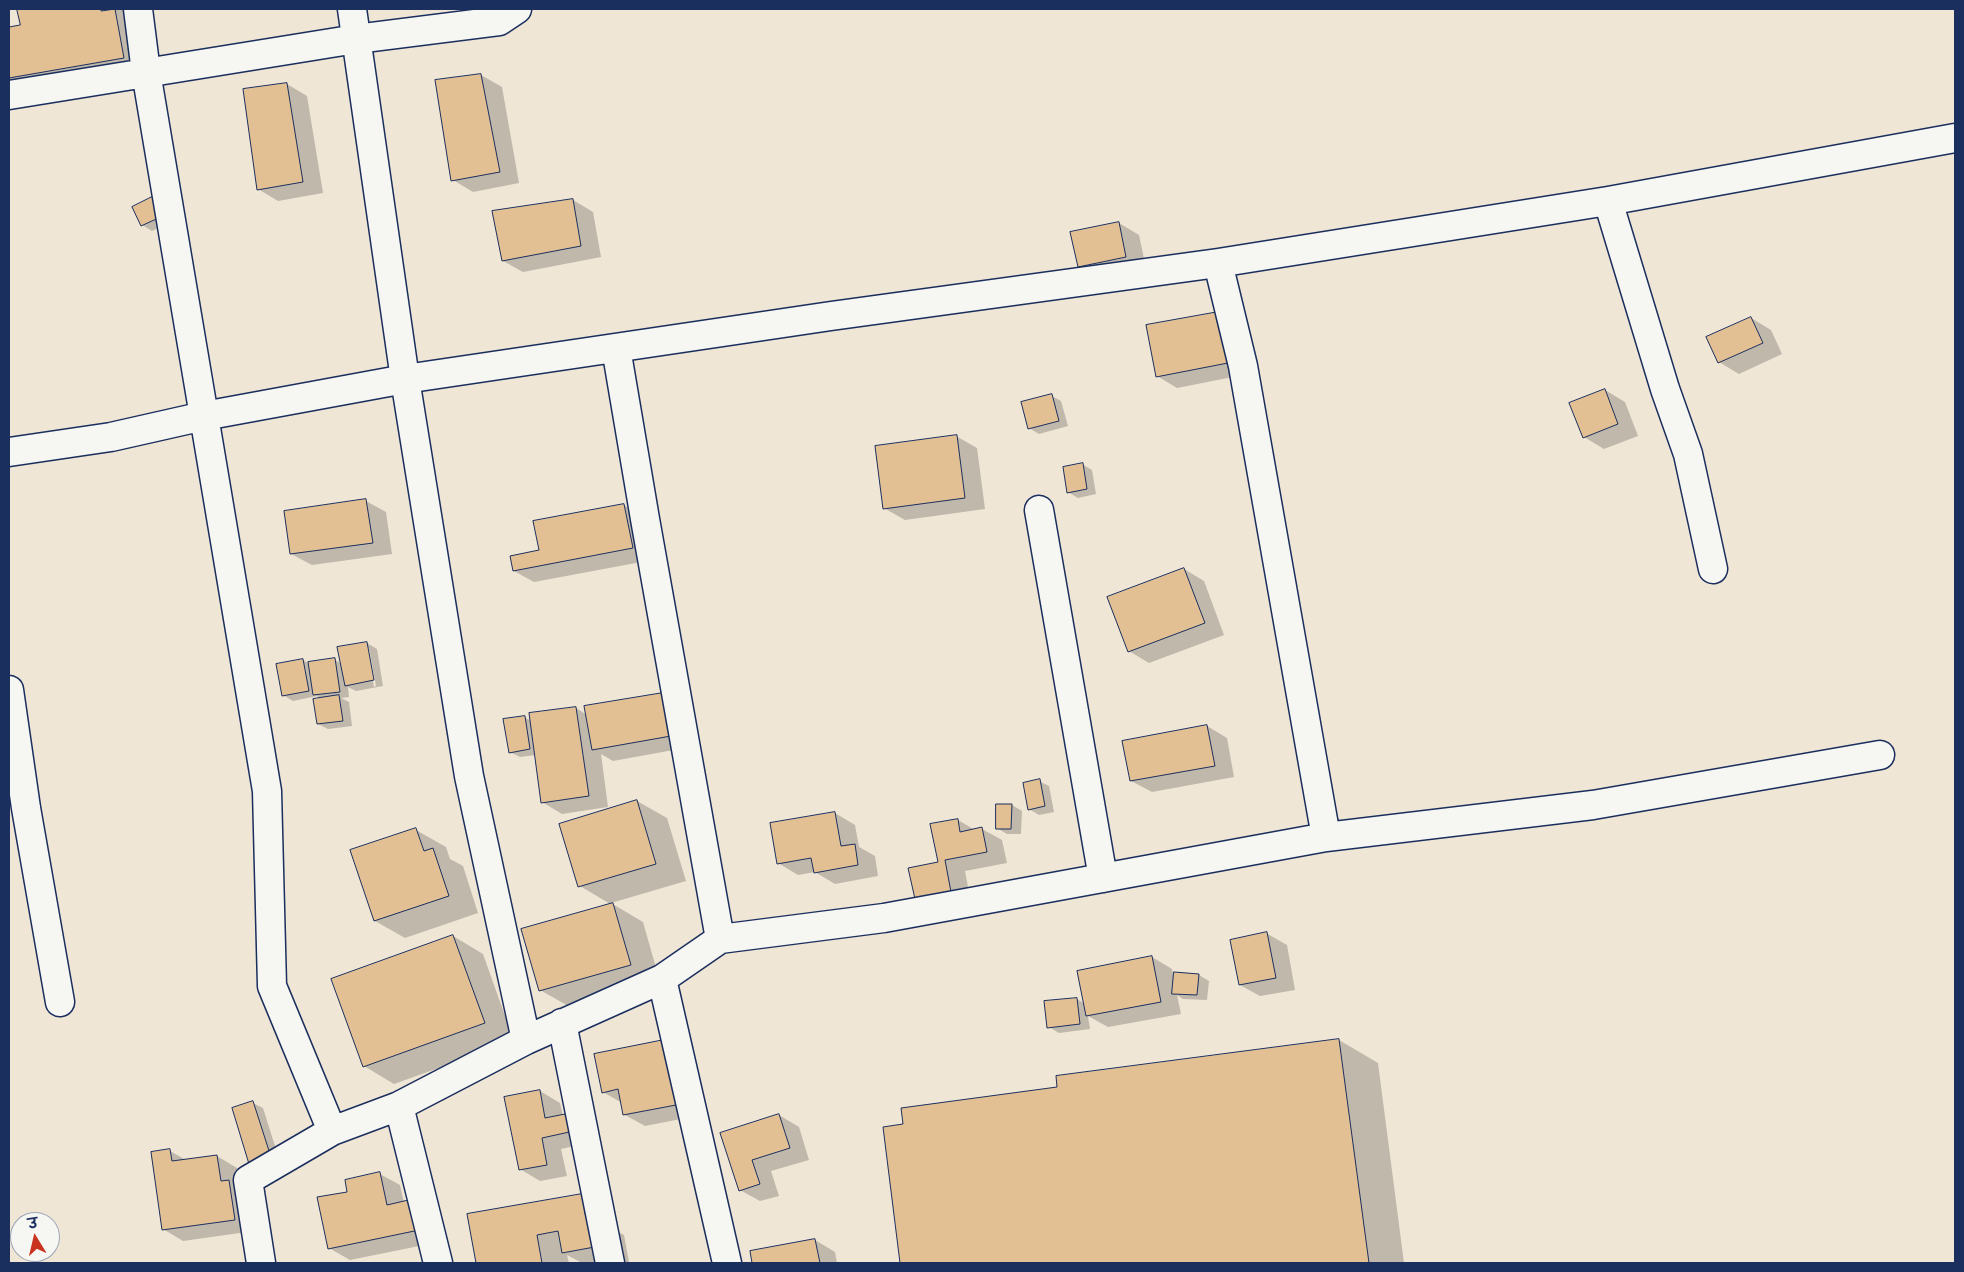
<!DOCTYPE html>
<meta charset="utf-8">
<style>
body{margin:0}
#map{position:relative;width:1964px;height:1272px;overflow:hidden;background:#f0e6d6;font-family:Mali,"Playpen Sans Deva",sans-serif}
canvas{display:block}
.frame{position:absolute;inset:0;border:10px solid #1b2f5e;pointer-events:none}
.north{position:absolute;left:10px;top:1212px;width:50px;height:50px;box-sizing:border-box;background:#f6f6f2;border:1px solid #9ea6b7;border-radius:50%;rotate:351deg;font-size:14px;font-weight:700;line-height:20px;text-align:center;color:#1b2f5e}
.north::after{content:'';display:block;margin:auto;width:18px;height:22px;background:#c8321e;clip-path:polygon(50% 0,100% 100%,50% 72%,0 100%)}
</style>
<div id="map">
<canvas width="1964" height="1272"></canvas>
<div class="frame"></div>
<div class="north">उ</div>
</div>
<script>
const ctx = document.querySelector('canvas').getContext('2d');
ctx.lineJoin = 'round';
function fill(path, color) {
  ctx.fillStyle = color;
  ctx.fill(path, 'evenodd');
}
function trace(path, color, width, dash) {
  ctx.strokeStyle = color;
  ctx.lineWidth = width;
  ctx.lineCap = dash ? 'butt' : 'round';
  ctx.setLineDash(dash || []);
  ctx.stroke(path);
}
fill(new Path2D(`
 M18,9H127L154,74L9,99V28L21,26Z
 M481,75L502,87L519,183L473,192L453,180L437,81Z
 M287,84L307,96L323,193L278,201L258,189Z
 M573,200L593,212L601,257L523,272L503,261Z
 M133,207L174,220L152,231L142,225Z
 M1119,223L1139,235L1146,268L1099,277L1079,266Z
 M1224,312L1253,373L1177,388L1157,376Z
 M1751,318L1771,330L1782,354L1739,374L1719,362Z
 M1605,390L1625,402L1638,436L1604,449L1584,437Z
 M1052,396L1061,401L1068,426L1039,434L1029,428Z
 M956,436L977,448L985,509L905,520L884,508Z
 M1082,464L1092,470L1096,494L1078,498L1068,492Z
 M366,501L386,512L392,554L312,565L291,554Z
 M624,505L644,517L652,560L534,582L514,571Z
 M1184,569L1204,581L1224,635L1149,663L1129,651Z
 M367,643L377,649L383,686L356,691L348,687L349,697L341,698L349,702L352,726L328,729L318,724L321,699L317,696L293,701L283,695L303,660L308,663L335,660L342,664ZM367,648H369L376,686L374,687Z
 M663,694L690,747L613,761L601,754L608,807L562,814L542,802L536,755L520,757L510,752L524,717L531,721L576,708L587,715Z
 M1207,726L1227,738L1234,777L1152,792L1131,781Z
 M1039,781L1049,786L1054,812L1039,815L1029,809Z
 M637,801L667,818L686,881L611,903L643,922L660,982L570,1007L540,990L612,905L580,886Z
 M1012,805L1022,811L1021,834H1007L997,828Z
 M835,813L855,825L859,847L875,856L878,876L835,884L815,872L798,875L778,863Z
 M958,820L975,830L982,829L1002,840L1007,863L965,871L971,903L936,909L939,863Z
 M416,830L446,847L450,859L463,866L478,913L405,938L375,921Z
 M1266,933L1287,945L1295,990L1260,996L1240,985Z
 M453,936L483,954L514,1041L394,1084L364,1066Z
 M1152,957L1172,969L1173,974L1199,975L1209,981L1207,1000L1183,999L1177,995L1181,1014L1108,1027L1088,1016L1090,1029L1059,1033L1049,1027L1077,999L1085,1004Z
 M1339,1040L1378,1063L1404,1263H902L884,1128L905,1126L1059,1088Z
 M664,1042L696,1116L645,1126L625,1115L622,1103L603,1092Z
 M540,1091L560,1103L563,1116L593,1142L561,1149L567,1176L540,1181L520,1169Z
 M253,1103L263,1108L280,1162L260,1168Z
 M779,1115L799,1127L809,1160L771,1171L779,1196L760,1201L740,1190L722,1133Z
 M170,1151L186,1160L217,1156L237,1168L240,1188L254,1231L183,1241L163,1229Z
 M380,1174L400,1185L404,1203L444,1241L350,1260L329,1248Z
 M582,1196L612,1213L615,1230L624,1235L629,1262L582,1263L567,1255L569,1263H477L469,1215Z
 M815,1240L835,1252L837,1263H754L752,1252Z`), '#0003');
const building = new Path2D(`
 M17,9H101V11L115,9L124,58L9,78V27L20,25Z
 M481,74L500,172L451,181L435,80Z
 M287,83L303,182L257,190L243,89Z
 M156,195L165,215L141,226L132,207Z
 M573,199L581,246L502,261L492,211Z
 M1119,222L1126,257L1078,267L1070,232Z
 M1224,311L1233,362L1156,377L1146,325Z
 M1751,317L1763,343L1718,363L1706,337Z
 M1605,389L1618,424L1583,438L1569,403Z
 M1052,394L1059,421L1028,429L1021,402Z
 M957,435L965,498L883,509L875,446Z
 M1083,463L1087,489L1067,493L1063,467Z
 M366,499L373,543L290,554L284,511Z
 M624,504L633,548L513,571L510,556L539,550L533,521Z
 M1184,568L1205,623L1128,652L1107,597Z
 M367,642L374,680L345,686L337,647Z
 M335,658L340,692L313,695L308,662Z
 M303,659L309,691L282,696L276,664Z
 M663,693L671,736L592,750L584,706Z
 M339,695L343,721L317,724L313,699Z
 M576,707L589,796L541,803L529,713Z
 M525,716L530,749L509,753L503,719Z
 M1207,725L1215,766L1130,781L1122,741Z
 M1040,779L1045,806L1028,810L1023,783Z
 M637,800L656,864L578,887L559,824Z
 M996,804H1012L1011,829H996Z
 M835,812L841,846L855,844L858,865L814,873L811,858L777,864L770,823Z
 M958,819L960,832L982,827L987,852L945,860L951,892L915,899L908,868L938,862L930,824Z
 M416,828L424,851L433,848L449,896L374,921L350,850Z
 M613,903L631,965L539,991L521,929Z
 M1267,932L1276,978L1239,985L1230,940Z
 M453,935L485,1023L363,1067L331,979Z
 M1152,956L1161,1002L1086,1016L1077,971Z
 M1174,972L1199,974L1197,995L1172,994Z
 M1077,998L1080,1024L1047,1028L1044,1001Z
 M1339,1039L1369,1263H900L883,1127L903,1124L901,1108L1057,1087L1056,1076Z
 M664,1040L676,1105L623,1115L618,1089L602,1093L594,1054Z
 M540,1090L545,1118L570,1113L574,1131L542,1138L547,1165L519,1170L504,1097Z
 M253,1101L271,1157L249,1164L232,1108Z
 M779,1114L790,1148L752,1160L760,1184L739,1191L720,1133Z
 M170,1149L172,1161L217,1155L221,1181L229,1180L235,1220L162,1230L151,1152Z
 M380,1172L387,1205L417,1198L424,1229L328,1249L317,1197L347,1192L345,1180Z
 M582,1194L586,1218L594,1216L600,1246L562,1253L558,1231L537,1235L542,1263H476L467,1214Z
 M815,1239L820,1263H752L750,1251Z`);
fill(building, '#e2c094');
trace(building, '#1b2f5e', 1);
const street = new Path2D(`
 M352,9L405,379L831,316L1218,263L1608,201L1955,138
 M9,95L356,39L499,21L517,9
 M1608,201L1665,389L1688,454L1713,569
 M1218,263L1243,366L1326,837L1593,805L1880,755
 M616,348L645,519L720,939L884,918L1326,837
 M9,452L111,437L204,416L146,72L138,9
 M1039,510L1103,878
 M9,690L26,808L60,1002
 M662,979L727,1263
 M562,1023L610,1263
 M332,1131L272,986L267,791L204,416L405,379L469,776L526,1040L662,979L720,939
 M261,1263L248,1180L332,1131L399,1106
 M438,1263L399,1106L526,1040`);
trace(street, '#1b2f5e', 31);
trace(street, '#f6f6f2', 28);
</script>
